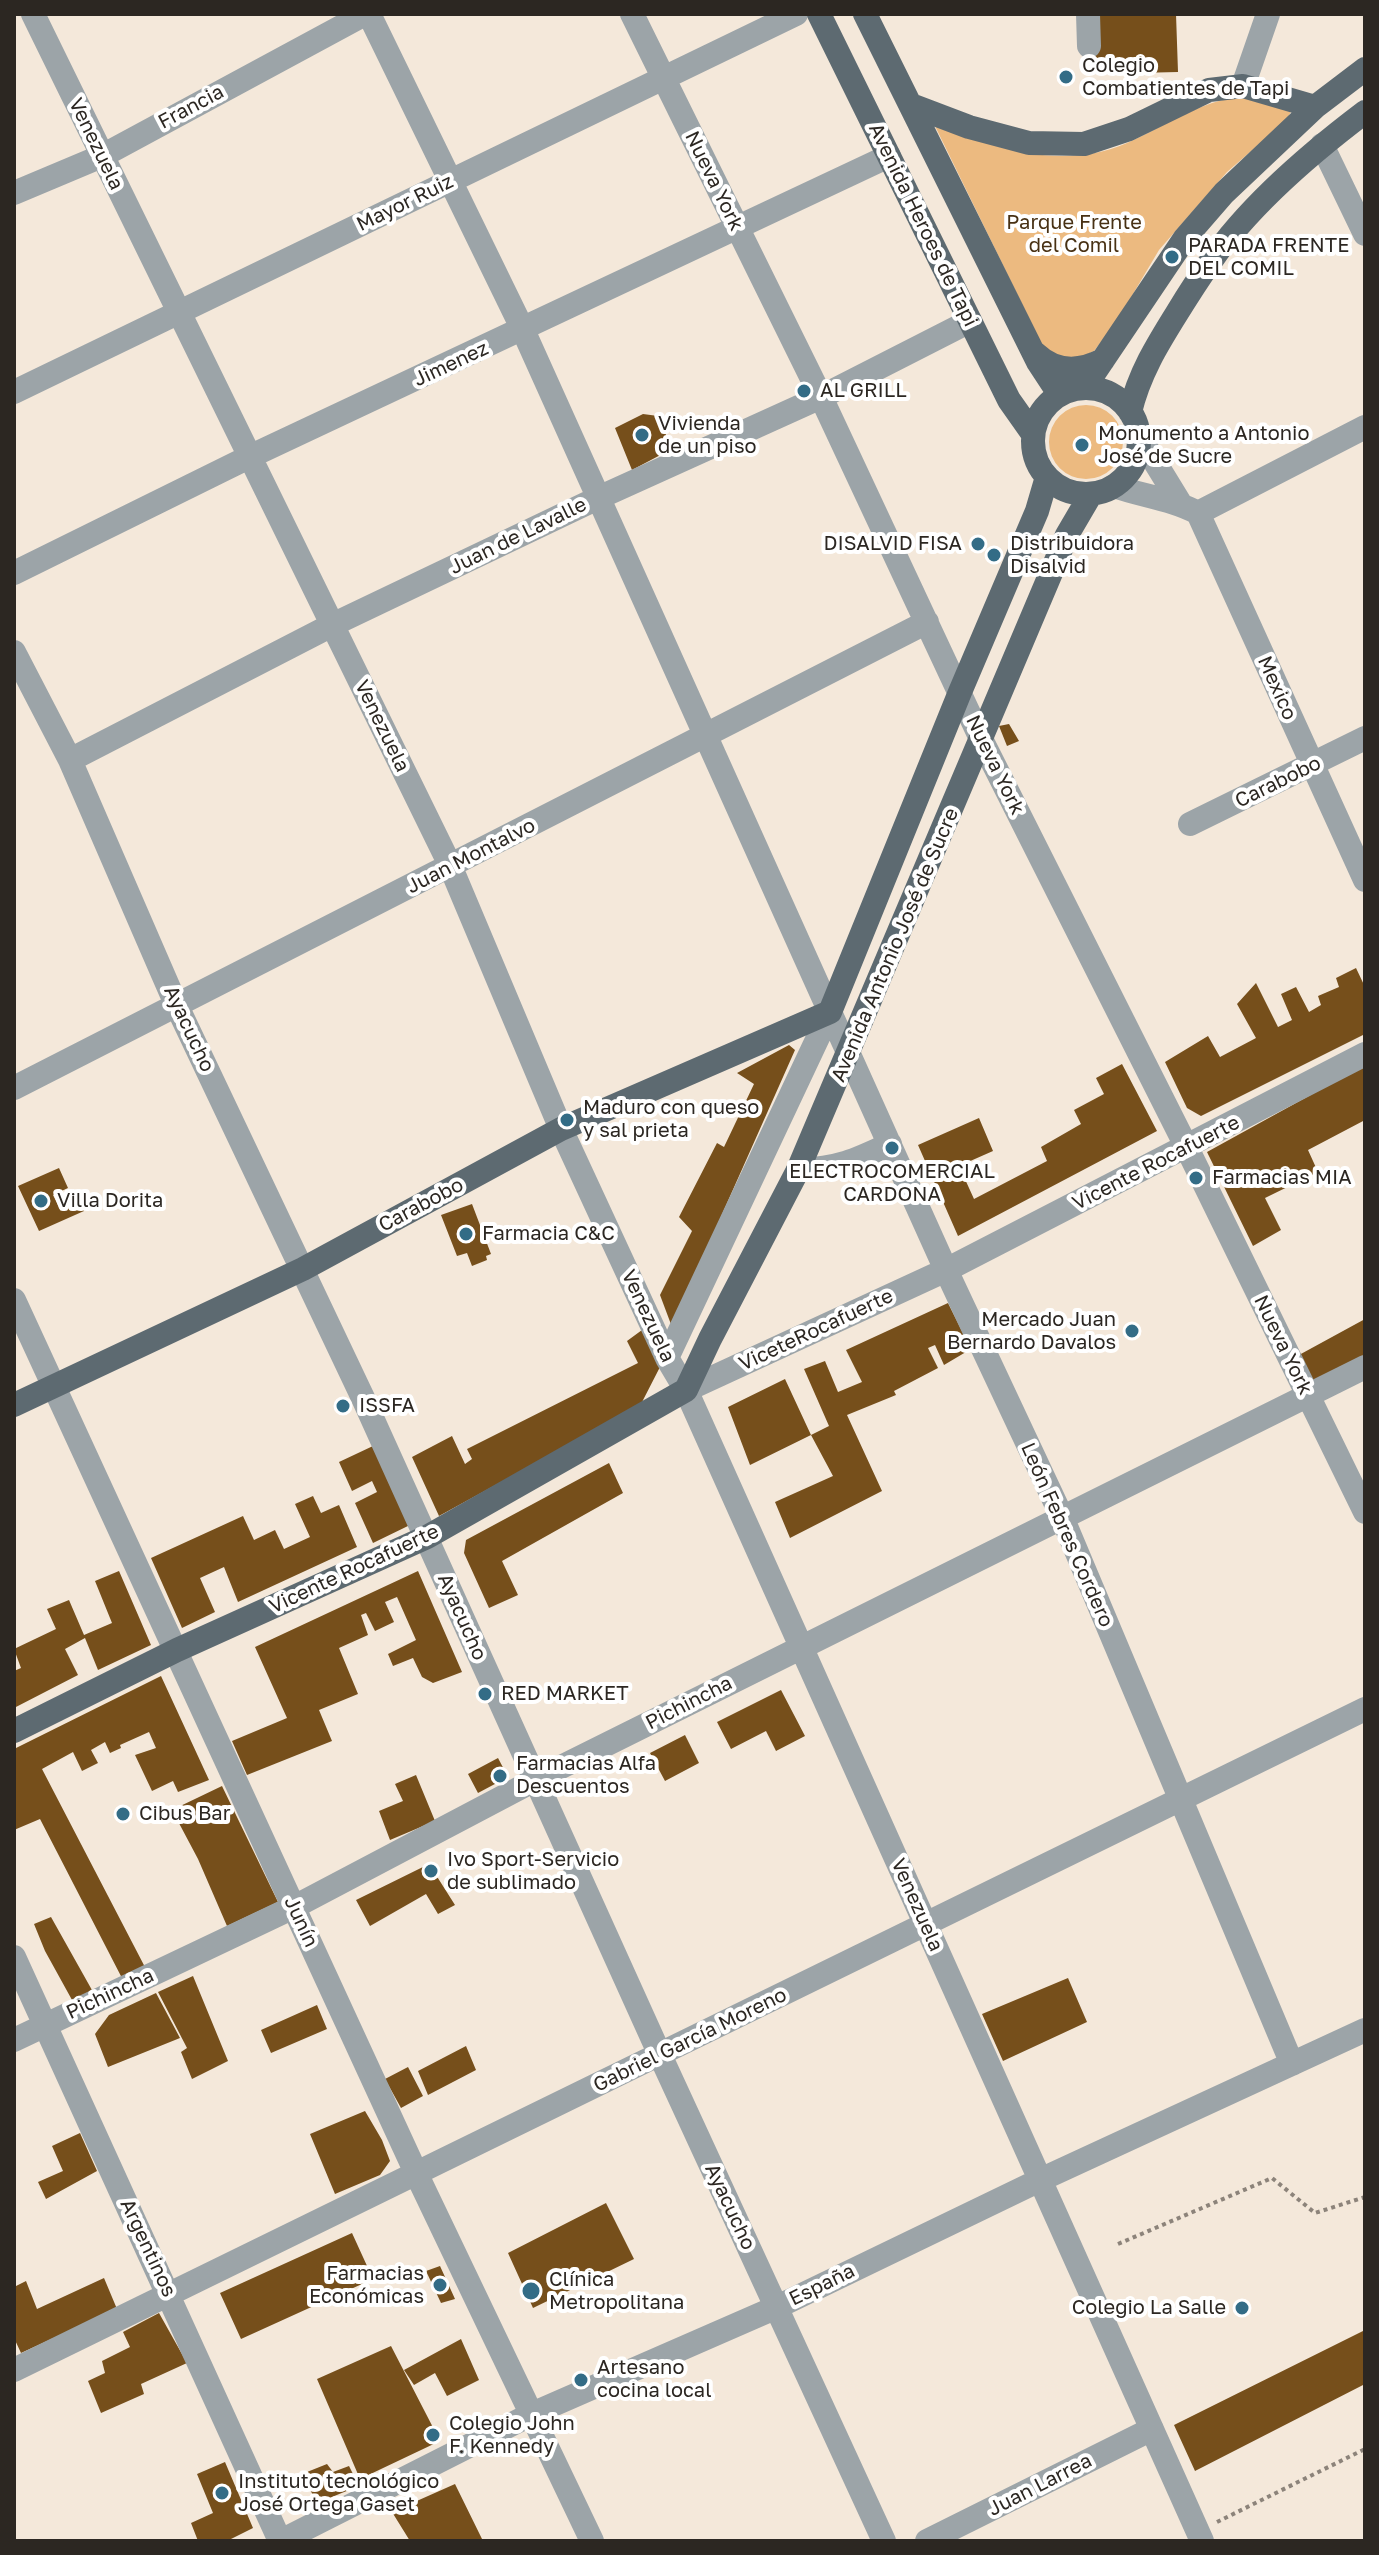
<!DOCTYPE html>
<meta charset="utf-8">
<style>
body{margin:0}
#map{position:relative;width:1379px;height:2555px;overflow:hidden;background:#f4e8da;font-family:"Golos Text",sans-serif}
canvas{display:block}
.frame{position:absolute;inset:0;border:16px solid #2c2722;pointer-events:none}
</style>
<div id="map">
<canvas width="1379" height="2555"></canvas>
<div class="frame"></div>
</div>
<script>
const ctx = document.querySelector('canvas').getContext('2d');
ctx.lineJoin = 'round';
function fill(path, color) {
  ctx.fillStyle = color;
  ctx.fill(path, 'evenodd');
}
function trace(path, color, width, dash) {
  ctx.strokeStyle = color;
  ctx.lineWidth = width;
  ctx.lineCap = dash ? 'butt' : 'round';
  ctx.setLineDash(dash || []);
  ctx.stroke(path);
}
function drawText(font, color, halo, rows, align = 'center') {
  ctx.font = font + ' "Golos Text",sans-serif';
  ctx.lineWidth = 8;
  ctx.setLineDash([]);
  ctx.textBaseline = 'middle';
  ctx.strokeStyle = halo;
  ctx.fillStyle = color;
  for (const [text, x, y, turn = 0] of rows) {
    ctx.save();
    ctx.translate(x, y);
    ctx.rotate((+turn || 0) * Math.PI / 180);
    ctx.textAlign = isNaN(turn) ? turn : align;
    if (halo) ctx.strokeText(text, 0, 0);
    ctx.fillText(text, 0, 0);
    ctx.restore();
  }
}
fill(new Path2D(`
 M1233,98L1251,99L1292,109L1287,120L1227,172L1159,250L1117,321L1094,351L1069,363L1045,351L933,122C993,149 1062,171 1127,143C1162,128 1195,104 1233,98Z
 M1049 442a37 37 0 1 1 74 0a37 37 0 1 1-74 0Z`), '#ecba80');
fill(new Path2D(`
 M1092,14H1176L1178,72L1094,74Z
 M643,414L658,416L665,428L668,451L632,470L615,428Z
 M1009,724L1019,741L1007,746L999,726Z
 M1356,968L1365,987V1034L1201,1116L1187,1108L1165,1062L1208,1036L1220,1057L1256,1038L1237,1004L1256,983L1278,1027L1292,1020L1281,994L1296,987L1309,1012L1321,1005L1318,996L1339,987L1336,978Z
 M789,1045L795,1050L672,1327L660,1295L692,1231L679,1217L717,1143L724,1147L754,1084L737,1073Z
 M1122,1064L1157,1131L958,1236L918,1145L979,1118L993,1151L959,1166L974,1199L1047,1161L1041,1147L1081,1124L1074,1110L1104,1094L1096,1078Z
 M1365,1065V1120L1308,1150L1318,1172L1265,1198L1281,1230L1253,1246L1207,1152Z
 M59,1168L68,1188L53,1195L60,1209L65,1206L61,1197L77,1195L84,1211L39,1231L18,1186Z
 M472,1204L491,1254L486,1256L487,1260L472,1266L467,1253L457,1256L441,1215Z
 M948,1303L971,1349L944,1365L935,1345L928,1348L938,1368L894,1391L896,1395L847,1415L882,1491L790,1538L775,1502L833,1476L811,1435L829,1426L804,1369L825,1361L838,1392L862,1382L846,1350Z
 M1365,1319V1355L1314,1382L1299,1355Z
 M642,1330L660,1367L640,1406L439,1516L412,1457L452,1436L465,1464L472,1459L467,1449L638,1363L627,1341Z
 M785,1379L811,1435L750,1465L728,1407Z
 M373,1446L410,1525L373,1543L355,1503L377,1492L372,1481L352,1491L339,1462Z
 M609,1463L623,1493L502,1561L518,1595L489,1608L464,1553L466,1540Z
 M313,1496L321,1513L339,1505L357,1547L238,1602L224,1567L200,1578L215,1612L182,1628L151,1558L243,1516L254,1540L275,1530L284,1549L310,1537L295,1504Z
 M119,1571L151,1645L98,1670L85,1638L65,1649L78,1675L14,1708V1671L21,1668L14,1649L56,1629L47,1609L69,1600L84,1635L112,1623L95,1581Z
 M418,1571L462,1672L433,1683L422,1677L413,1658L393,1666L388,1654L416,1640L397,1597L385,1602L394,1622L375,1631L366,1613L361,1615L368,1635L339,1648L358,1694L319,1710L332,1741L247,1775L232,1741L287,1718L255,1647Z
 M161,1676L209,1780L178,1792L173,1781L152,1791L135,1755L156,1748L149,1732L120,1745L121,1748L110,1753L105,1742L91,1750L98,1763L82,1771L73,1752L42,1769L147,1971L124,1982L40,1819L14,1830V1749Z
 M781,1690L805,1736L776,1751L766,1731L731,1749L717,1722Z
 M685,1735L699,1763L665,1781L650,1753Z
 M498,1758L508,1777L478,1793L468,1774Z
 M416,1775L435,1821L390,1840L379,1811L403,1801L395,1784Z
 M222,1786L278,1902L227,1926L198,1859L172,1810Z
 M429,1864L455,1905L438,1914L426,1894L370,1926L356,1900Z
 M51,1917L97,1999L77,2009L45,1951L34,1924Z
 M193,1976L228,2061L192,2079L181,2052L187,2048L158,1992Z
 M1068,1978L1087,2022L1003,2061L982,2014Z
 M156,1993L180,2038L108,2067L95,2034L109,2015Z
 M317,2005L327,2029L271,2053L261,2030Z
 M466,2046L476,2070L428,2095L418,2071Z
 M408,2067L423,2096L401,2108L385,2079Z
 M365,2111L382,2140L390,2161L380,2175L335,2194L310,2134Z
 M80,2133L97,2171L46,2199L38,2182L63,2171L52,2146Z
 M606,2203L634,2259L533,2308L508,2253Z
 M352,2233L373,2279L241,2339L220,2293Z
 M440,2266L455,2299L441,2303L426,2271Z
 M104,2278L117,2309L21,2353L14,2338V2287L26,2281L37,2309Z
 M159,2313L187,2363L141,2384L144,2394L101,2413L88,2381L105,2373L102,2361L130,2347L123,2332Z
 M1365,2330V2384L1195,2471L1174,2425Z
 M461,2339L479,2380L447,2396L435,2373L414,2385L404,2370Z
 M391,2346L440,2441L360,2479L317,2379Z
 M225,2462L253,2528L227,2541H198L191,2523L213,2513L197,2474Z
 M327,2464L333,2472L349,2466L359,2486L317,2503L302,2474Z
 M455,2484L483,2541H410L392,2512Z`), '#764f1b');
trace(new Path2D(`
 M1118,2244L1272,2178L1315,2213L1365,2197
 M1217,2522L1365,2449`), '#8c837a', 4, [4, 4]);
trace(new Path2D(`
 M33,14L449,863L561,1129L667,1358L686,1390L1202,2541
 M369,14L523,330L946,1270L1062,1517L1292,2064
 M632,14L821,397L981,739L1187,1148L1365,1512
 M1088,14L1089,46
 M1243,86L1268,14
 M1322,145L1365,234
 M14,193L102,156L365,14
 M14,392L796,14
 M1139,436L1180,503
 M1114,486C1142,496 1172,499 1198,513L1365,880
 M1198,513L1365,427
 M14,573L249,457L889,156
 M14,652L70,760L175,1002L363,1398L660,2055L884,2541
 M70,760L332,625L598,498L821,397L970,321
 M1190,824L1365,738
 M14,1088L927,622
 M798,1170C839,1168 854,1161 890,1144
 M14,1300L417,2175L592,2541
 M667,1358L830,1012
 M686,1390L946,1270L1365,1054
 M14,1957L280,2541
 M14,2040L294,1907L535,1780L1365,1367
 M14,2370L1365,1709
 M281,2541L532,2414L777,2307L1040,2180L1365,2030
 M927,2541L1152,2429`), '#9ca4a8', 24);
trace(new Path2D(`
 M819,14L1009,400L1033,434
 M865,14L1038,362L1059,394
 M911,105L969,127L1029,143L1084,144L1129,129L1209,90L1243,86L1315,107
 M1036,354C1056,373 1080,372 1103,360
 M1033 441a53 53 0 1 1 106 0a53 53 0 1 1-106 0Z
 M1084,388L1185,238L1224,193L1315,107L1365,69
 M1130,412C1139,374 1157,345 1177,313C1188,295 1199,278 1211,261C1249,206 1312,152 1365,112
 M14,1405L303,1269L561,1129L830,1012L960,692L1037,511L1047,477
 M14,1731L177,1650L427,1537L686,1390L710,1339L798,1170L1067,535L1091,494`), '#5d6a71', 24);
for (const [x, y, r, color] of [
 [1066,77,8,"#336c86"],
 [1172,257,8,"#336c86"],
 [804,391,8,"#336c86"],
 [642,435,8,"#336c86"],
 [1082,445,8,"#336c86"],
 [978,544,8,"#336c86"],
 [994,555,8,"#336c86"],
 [567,1120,8,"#336c86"],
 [892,1148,8,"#336c86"],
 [1196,1178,8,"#336c86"],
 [41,1201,8,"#336c86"],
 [466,1234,8,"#336c86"],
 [1132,1331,8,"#336c86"],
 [343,1406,8,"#336c86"],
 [485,1694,8,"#336c86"],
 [500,1776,8,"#336c86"],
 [123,1814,8,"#336c86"],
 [431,1871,8,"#336c86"],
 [440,2285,8,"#336c86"],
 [531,2291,10,"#336c86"],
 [1242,2308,8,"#336c86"],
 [581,2380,8,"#336c86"],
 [433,2435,8,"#336c86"],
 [222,2493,8,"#336c86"]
]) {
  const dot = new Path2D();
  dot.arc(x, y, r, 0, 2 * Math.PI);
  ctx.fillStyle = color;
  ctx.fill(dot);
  trace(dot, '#fff', 3);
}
drawText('20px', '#2c2722', '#fff', [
 ["Colegio",1082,66],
 ["Combatientes de Tapi",1082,89],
 ["PARADA FRENTE",1188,246],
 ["DEL COMIL",1188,269],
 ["AL GRILL",820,391],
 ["Vivienda",658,424],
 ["de un piso",658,447],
 ["Monumento a Antonio",1098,434],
 ["José de Sucre",1098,457],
 ["DISALVID FISA",962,544,"right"],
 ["Distribuidora",1010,544],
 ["Disalvid",1010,567],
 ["Maduro con queso",583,1108],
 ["y sal prieta",583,1131],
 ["ELECTROCOMERCIAL",892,1172,"center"],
 ["CARDONA",892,1195,"center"],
 ["Farmacias MIA",1212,1178],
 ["Villa Dorita",57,1201],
 ["Farmacia C&C",482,1234],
 ["Mercado Juan",1116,1320,"right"],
 ["Bernardo Davalos",1116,1343,"right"],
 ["ISSFA",359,1406],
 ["RED MARKET",501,1694],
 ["Farmacias Alfa",516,1764],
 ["Descuentos",516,1787],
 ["Cibus Bar",139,1814],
 ["Ivo Sport-Servicio",447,1860],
 ["de sublimado",447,1883],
 ["Farmacias",424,2274,"right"],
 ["Económicas",424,2297,"right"],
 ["Clínica",549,2280],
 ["Metropolitana",549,2303],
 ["Colegio La Salle",1226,2308,"right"],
 ["Artesano",597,2368],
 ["cocina local",597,2391],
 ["Colegio John",449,2424],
 ["F. Kennedy",449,2447],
 ["Instituto tecnológico",238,2482],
 ["José Ortega Gaset",238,2505]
], 'left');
drawText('20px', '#2c2722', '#fff', [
 ["Francia",191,107,-28],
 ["Venezuela",96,144,64],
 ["Nueva York",714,181,64],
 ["Mayor Ruiz",405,203,-26],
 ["Avenida Heroes de Tapi",923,225,64],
 ["Jimenez",451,364,-25],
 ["Juan de Lavalle",518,536,-26],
 ["Mexico",1277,688,66],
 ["Venezuela",382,726,64],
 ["Nueva York",995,765,64],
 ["Carabobo",1278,782,-26],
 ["Juan Montalvo",471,856,-27],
 ["Avenida Antonio José de Sucre",895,945,-67],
 ["Ayacucho",189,1029,65],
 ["Vicente Rocafuerte",1156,1163,-27],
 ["Carabobo",421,1205,-28],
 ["Venezuela",648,1316,65],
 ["ViceteRocafuerte",816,1330,-25],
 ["Nueva York",1283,1345,64],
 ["León Febres Cordero",1067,1535,66],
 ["Vicente Rocafuerte",354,1569,-25],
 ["Ayacucho",462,1617,66],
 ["Pichincha",689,1703,-27],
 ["Venezuela",917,1905,66],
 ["Junín",301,1922,65],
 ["Pichincha",110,1994,-25],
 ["Gabriel García Moreno",690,2040,-26],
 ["Ayacucho",730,2207,65],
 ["Argentinos",148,2248,65],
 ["España",822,2285,-26],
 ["Juan Larrea",1040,2485,-27]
]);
drawText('20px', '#483114', '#fff', [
 ["Parque Frente",1074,223],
 ["del Comil",1074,246]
]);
</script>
